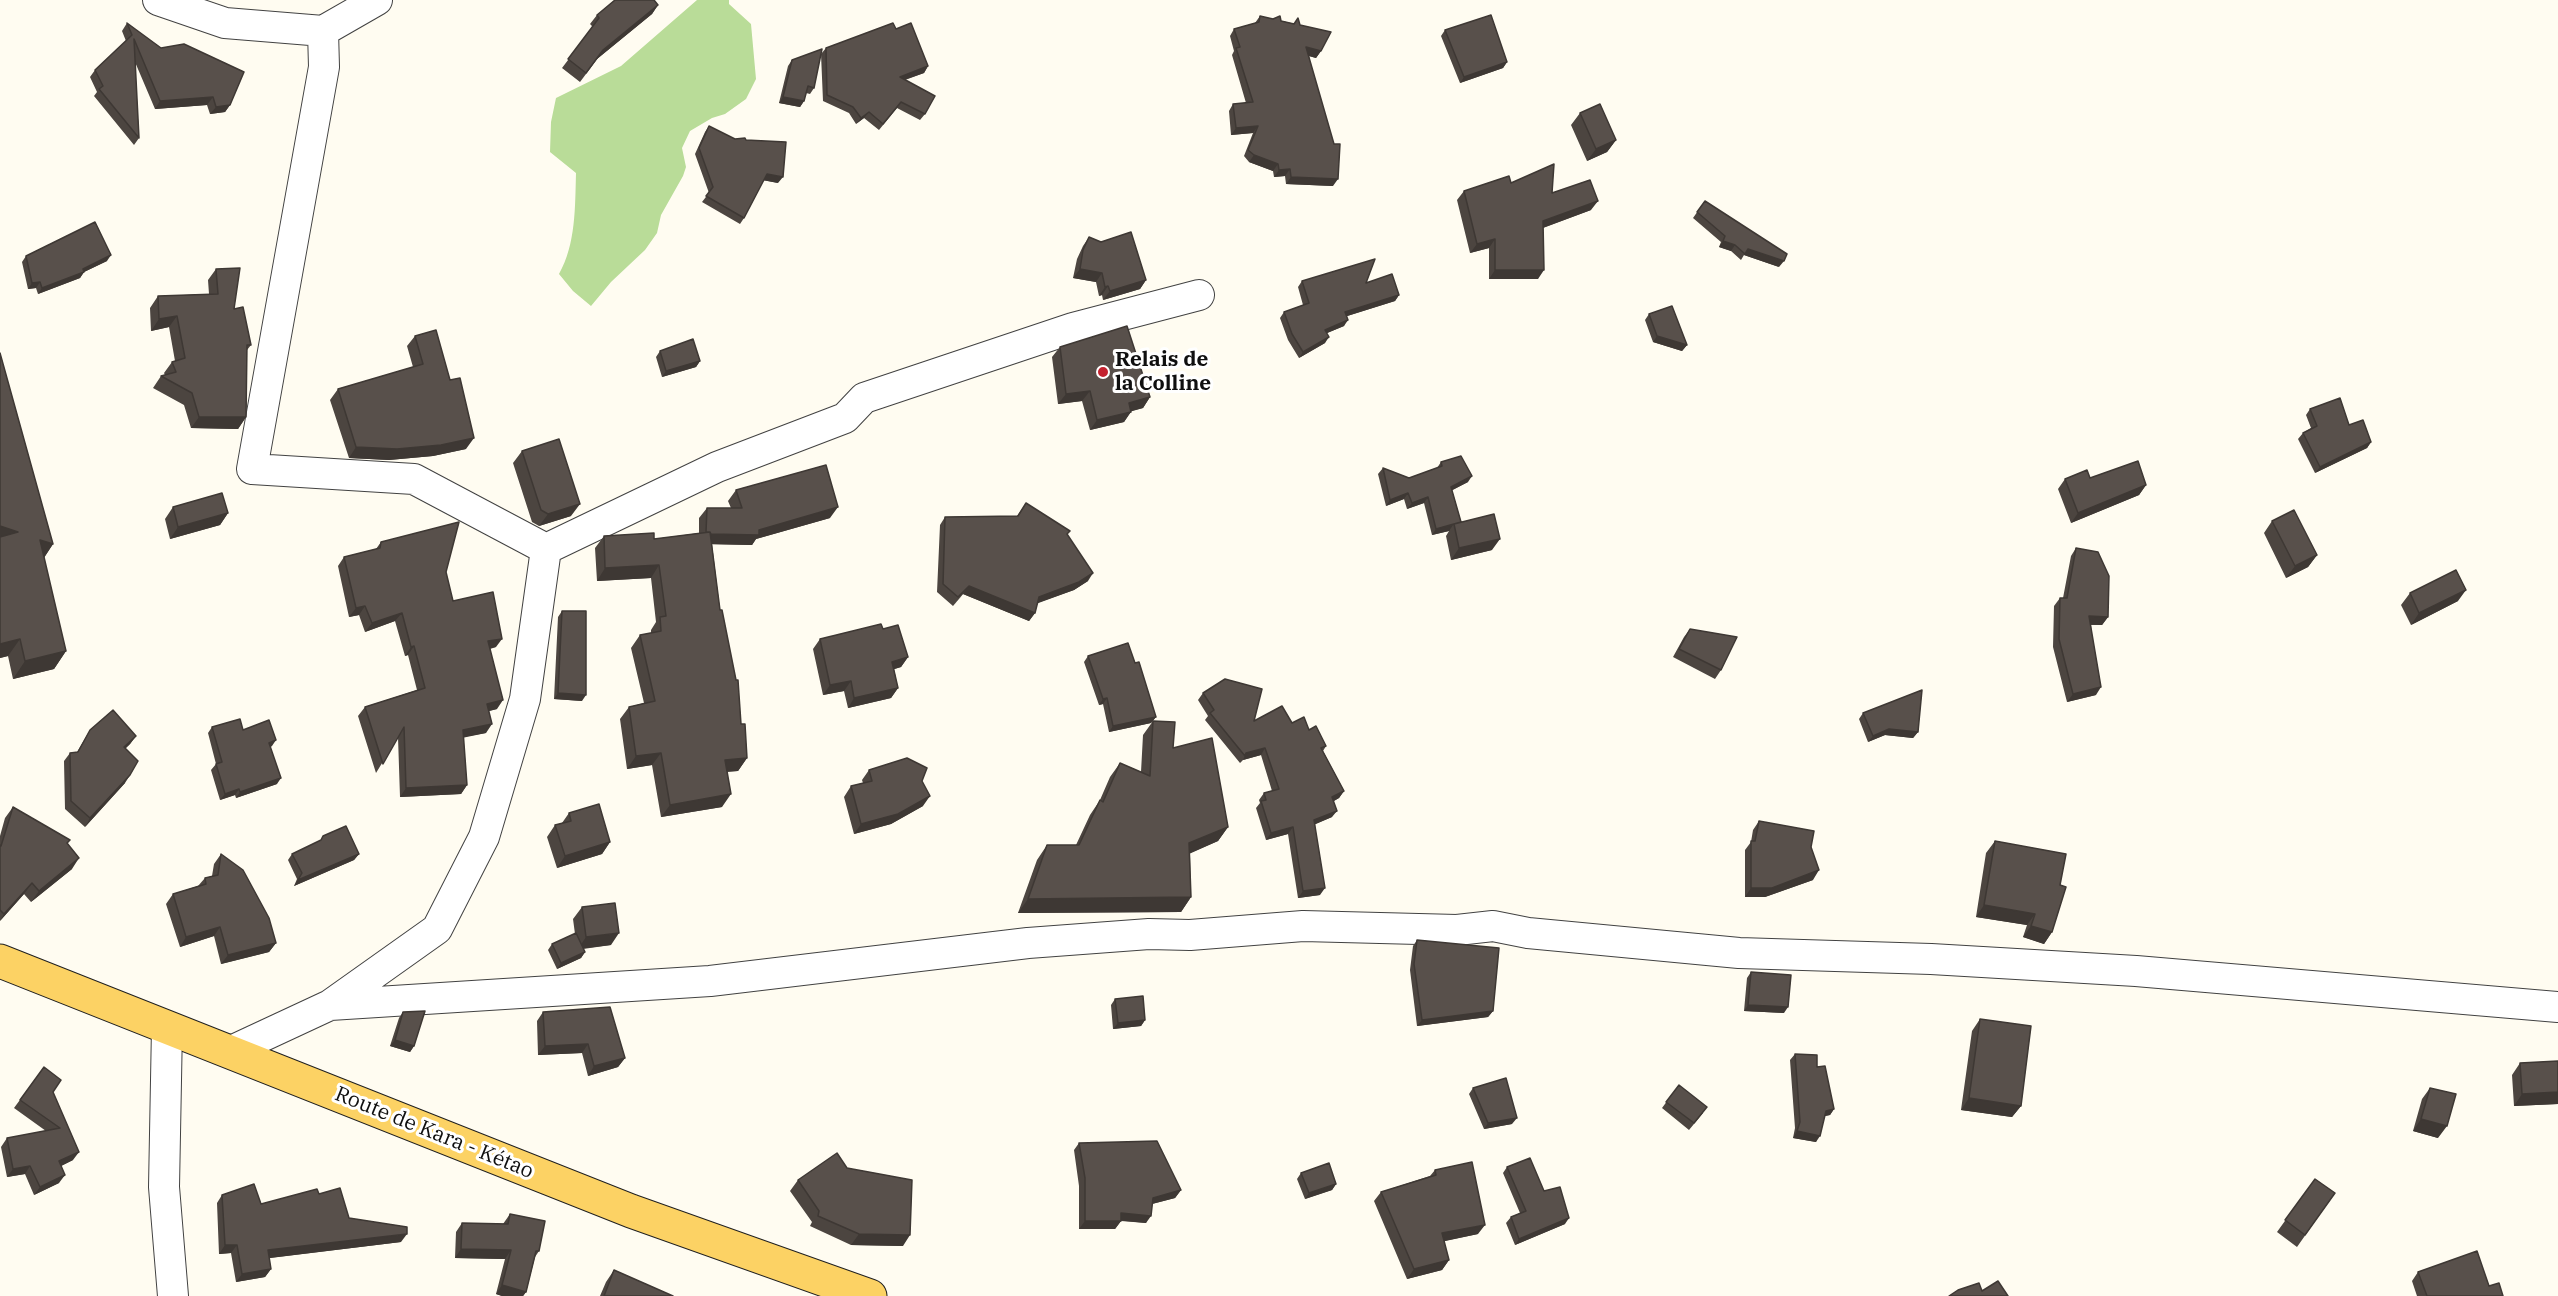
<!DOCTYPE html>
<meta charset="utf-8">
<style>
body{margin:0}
canvas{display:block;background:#fffcf1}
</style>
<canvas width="2558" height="1296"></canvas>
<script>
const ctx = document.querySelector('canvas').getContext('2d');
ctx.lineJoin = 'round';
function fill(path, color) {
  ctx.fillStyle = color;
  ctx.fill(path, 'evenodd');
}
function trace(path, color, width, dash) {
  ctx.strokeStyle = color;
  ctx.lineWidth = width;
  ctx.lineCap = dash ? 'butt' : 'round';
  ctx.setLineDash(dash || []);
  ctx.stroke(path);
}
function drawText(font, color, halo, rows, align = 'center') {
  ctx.font = font + ' "IBM Plex Serif",serif';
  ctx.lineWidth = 6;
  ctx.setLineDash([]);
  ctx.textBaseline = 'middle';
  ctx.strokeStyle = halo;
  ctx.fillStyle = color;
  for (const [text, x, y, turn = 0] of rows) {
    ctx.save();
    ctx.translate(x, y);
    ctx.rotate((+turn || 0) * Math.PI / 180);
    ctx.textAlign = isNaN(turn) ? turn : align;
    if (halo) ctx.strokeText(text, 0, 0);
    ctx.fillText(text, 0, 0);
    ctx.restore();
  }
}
fill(new Path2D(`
 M697,0H729V4L751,24L756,79L746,99L725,114L712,118L690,131L682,148L686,167L683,176L661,215L657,233L645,250L611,282L591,306L573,291L559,274C576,244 575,207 576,173L550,152L551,122L556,98L621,66Z`), '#b9dc98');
const minor = new Path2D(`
 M158,0L225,23L323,31L377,0
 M323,31L324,67L252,469L414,479L546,549
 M546,549L717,467L845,418L864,398L1073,328L1199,295
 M330,1005L710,981L1028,943L1149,934L1190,935L1303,926L1457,930L1493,926L1528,933L1739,953L1931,959L2136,971L2558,1007
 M167,1027L164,1187L173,1296
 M229,1052L330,1005L437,929L484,837L525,699L546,549`);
const primary = new Path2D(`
 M0,961L631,1211L870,1296`);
trace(minor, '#424242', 32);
trace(primary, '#202020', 35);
trace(minor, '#fff', 30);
trace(primary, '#fcd264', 33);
fill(new Path2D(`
 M658,5L652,14L597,59L580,82L562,68L593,27L590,24L597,15Z
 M1260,16L1300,25L1321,51L1316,58L1309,56L1333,186L1286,184L1285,176L1274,177L1273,171L1249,162L1244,156L1253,133L1231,135L1229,111L1233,104L1246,103L1232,55L1234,51L1230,36L1234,29L1255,23Z
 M127,23L230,105L225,112L210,114L207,105L155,109L135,62L139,138L134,145L94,96L97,92L90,77L95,70L126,41L122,31Z
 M896,29L928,66L924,73L905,80L925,114L920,120L897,108L879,130L864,118L856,124L849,113L823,101L821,54L826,48Z
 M1445,30L1507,62L1503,68L1460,83L1441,36Z
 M792,60L814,88L810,94L806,93L804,101L800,107L779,103L788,66Z
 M1580,113L1616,140L1607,152L1587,161L1571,125Z
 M709,126L735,139L746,140L778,183L763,180L744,218L740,224L702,202L709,193L695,154L705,132Z
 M1511,183L1552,193L1591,210L1543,228L1538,279H1489V248L1470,253L1457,200L1464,191Z
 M1705,201L1779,267L1744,255L1741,260L1731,251L1719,247L1721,242L1693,218Z
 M1089,237L1146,280L1140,289L1103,300L1102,295L1099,296L1096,282L1073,278L1077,259L1083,246Z
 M26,256L107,261L84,272L80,278L38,294L36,288L28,289L22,262Z
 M216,269L251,345L247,350L246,417L238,429L191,428L184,405L153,388L161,376L165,375L164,373L172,362L175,361L169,327L151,331L150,308L158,296L209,294L208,280Z
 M1302,281L1366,283L1399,295L1395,301L1347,316L1344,326L1327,333L1325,343L1299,358L1288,340L1280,318L1284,312L1303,305L1298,287Z
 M1649,314L1687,345L1682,351L1653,342L1645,320Z
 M415,336L466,449L433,456L389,460L349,458L330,400L338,389L413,367L407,346Z
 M1060,347L1150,397L1143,408L1131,411L1124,422L1090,430L1082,401L1058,404L1052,357Z
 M660,351L700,361L696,367L662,377L656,357Z
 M0,353L53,544L44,558L66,651L54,669L13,679L8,656L0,658Z
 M2310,409L2371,442L2367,448L2315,473L2298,439L2303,433L2311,428L2306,415Z
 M522,451L571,516L539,526L532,522L513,463Z
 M1441,462L1468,482L1452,490L1461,522L1492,550L1451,560L1446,536L1449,531L1432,535L1424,503L1407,509L1404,499L1386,506L1378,474L1383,468L1409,478L1437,468Z
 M2090,478L2146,485L2139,495L2071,523L2058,489L2065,479Z
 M736,490L830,518L756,539L752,545L712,544L720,610L747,758L738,771L727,772L722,807L661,817L652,765L627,769L620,719L629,707L644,703L631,648L640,635L651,633V630L656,622L651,578L597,581L595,548L604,536L654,539L699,533V518L707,508H731L728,501Z
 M1026,503L1067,534L1088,581L1074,590L1037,603L1035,613L1029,621L963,594L953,606L937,592L940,525L945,517L1017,516Z
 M173,507L228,513L220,525L170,539L165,519Z
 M2272,521L2317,555L2308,567L2286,578L2264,533Z
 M381,542L446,572L453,601L496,647L490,649L497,709L489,711L486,733L463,737L467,785L461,794L400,797L398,737L376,773L358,716L365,707L417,690L408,655L405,656L395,621L365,632L359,615L349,617L338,566L344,557L376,549Z
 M2076,548L2108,617L2102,625H2091L2096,695L2067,702L2053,647L2054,606L2060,598H2063L2071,556Z
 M2410,593L2458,601L2411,625L2401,605Z
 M562,611L582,701L554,699L558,617Z
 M883,629L908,657L901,667L894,669L898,688L891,698L848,708L844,691L823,695L813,649L820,639Z
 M1690,629L1721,670L1715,679L1673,657L1684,637Z
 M1088,656L1156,717L1151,723L1109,732L1103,704L1099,705L1084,662Z
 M1203,693L1254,721L1292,723L1309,730L1326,746L1323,751L1344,791L1339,798L1334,801L1332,817L1315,824L1320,895L1298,898L1288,834L1266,840L1256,808L1260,803L1259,800L1264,793L1272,791L1261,755L1243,760L1240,763L1205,720L1208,716L1198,700Z
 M1863,713L1918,732L1913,738L1885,735L1868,742L1859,719Z
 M1153,721L1228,827L1218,841L1190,853L1191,897L1181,912L1018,913L1037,860L1047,845H1076L1090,815L1100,800L1110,777L1120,763L1141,772L1143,735Z
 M212,727L243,730L272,746L270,747L277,784L236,798L235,795L220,800L211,770L216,764L208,733Z
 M90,730L136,736L130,744L125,749V783L85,827L65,809L64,761L70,753L77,752Z
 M869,770L923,806L891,824L854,834L844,797L851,786L863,783L862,780Z
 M13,807L70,840L67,844L72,869L31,902L24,894L0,921V836L5,818Z
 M569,813L610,842L602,854L557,868L547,837L555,825L562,823Z
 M1759,821L1813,880L1765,897H1745V850L1751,842L1753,830Z
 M1995,841L2060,885L2052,932L2044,944L2023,937L2027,925L1976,917L1986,853Z
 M221,854L276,943L269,952L221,964L214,936L180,947L166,904L173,894L198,886L205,878L212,876L214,864Z
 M292,854H359L354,860L294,886L297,879L288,860Z
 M582,907L611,945L583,949L585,952L581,958L557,969L548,950L552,944L575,934L573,919Z
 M1417,940L1493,1011L1488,1017L1417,1026L1410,970L1413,946Z
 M1751,972L1784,1013L1744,1011L1747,978Z
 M1115,999L1145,1020L1141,1026L1113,1029L1111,1005Z
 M403,1012L414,1046L410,1052L390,1046L399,1018Z
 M543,1012L625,1058L618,1067L588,1076L582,1053L538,1055L537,1021Z
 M1980,1019L2021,1106L2012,1117L1961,1110L1972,1031Z
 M1795,1054L1817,1067L1834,1109L1830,1115L1824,1116L1816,1142L1793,1138L1795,1128L1790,1060Z
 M2558,1061V1104L2514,1106L2512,1075L2520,1063Z
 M44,1067L53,1092L73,1160L61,1166L59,1183L34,1195L25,1174L7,1177L1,1147L7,1138L46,1131L14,1108Z
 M1679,1085L1703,1113L1689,1130L1662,1108Z
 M1473,1088L1512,1124L1484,1129L1469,1094Z
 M2430,1088L2438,1138L2413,1131L2422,1099Z
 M1079,1143L1181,1190L1175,1198L1152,1204L1146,1223L1121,1221L1115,1229H1079V1186L1074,1150Z
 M1507,1167L1544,1191L1565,1224L1515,1245L1506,1223L1511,1217L1520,1213L1503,1173Z
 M1435,1170L1478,1234L1444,1241L1449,1260L1442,1270L1407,1279L1374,1201L1381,1192L1430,1176Z
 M1301,1173L1336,1184L1332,1190L1305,1199L1297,1179Z
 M2315,1179L2335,1193L2297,1247L2277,1232Z
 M798,1180L903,1246L851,1245L810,1226L812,1222L790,1191Z
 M319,1194L349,1218L401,1242L269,1258L271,1269L265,1277L236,1282L231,1253L219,1254L217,1203L222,1195L261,1204Z
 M510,1214L539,1251L535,1257L526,1292L523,1296H502L496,1294L505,1259L455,1258L456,1232L462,1223L503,1224Z
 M614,1270L673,1296H600L606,1282Z
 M2418,1272L2489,1286L2503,1296H2417L2412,1281Z`), '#4c4540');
fill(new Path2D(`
 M658,5L652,14L597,59L580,82L603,50Z
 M1306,47L1321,51L1316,58L1302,54Z
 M1507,62L1503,68L1460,83L1464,77Z
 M928,66L924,73L895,83L900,77Z
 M213,97L207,105L155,109L160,101Z
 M783,97L804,101L800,107L779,103Z
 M230,105L225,112L210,114L216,107Z
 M869,112L864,118L856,124L861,118Z
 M1258,126L1253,133L1231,135L1236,128Z
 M1616,140L1607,152L1587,161L1596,149Z
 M1254,155L1278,164L1273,171L1249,162Z
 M1290,169L1285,176L1274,177L1279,170Z
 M767,174L783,177L778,183L762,180Z
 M1291,177L1338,179L1333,186L1286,184Z
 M1598,201L1591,210L1537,230L1543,221Z
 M1495,239L1489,248L1470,253L1477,244Z
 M1723,241L1735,245L1731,251L1719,247Z
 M1748,249L1784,261L1779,267L1744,255Z
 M111,255L107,261L84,272L80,278L38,294L42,288Z
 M1080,269L1102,273L1096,282L1073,278Z
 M1495,270H1544L1538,279H1489Z
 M1146,280L1140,289L1103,300L1110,291Z
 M40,282L36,288L28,289L32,283Z
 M1108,286L1102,295L1099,296L1105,287Z
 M1399,295L1395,301L1341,318L1345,312Z
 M177,316L169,327L151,331L159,319Z
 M1348,320L1344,326L1320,336L1325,330Z
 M1657,336L1687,345L1682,351L1653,342Z
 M1329,337L1325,343L1299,358L1303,352Z
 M700,361L696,367L662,377L666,371Z
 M1090,391L1082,401L1058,404L1066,394Z
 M1150,397L1143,408L1122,414L1129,403Z
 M1131,412L1124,422L1090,430L1097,420Z
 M199,417H246L238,429L191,428Z
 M474,438L466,449L433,456L389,460L349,458L356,447Z
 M2371,442L2367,448L2315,473L2320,467Z
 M1472,476L1468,482L1447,493L1451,487Z
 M2146,485L2139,495L2071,523L2078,513Z
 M1408,493L1404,499L1386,506L1390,500Z
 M1428,497L1424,503L1407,509L1412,503Z
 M580,504L571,516L539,526L548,514Z
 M838,507L830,518L756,539L752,545L699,544L706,533L759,530Z
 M228,513L220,525L170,539L178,527Z
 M1453,525L1449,531L1432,535L1436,529Z
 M0,526L18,532L0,548Z
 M1500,539L1492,550L1451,560L1459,548Z
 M40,540L53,544L41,562Z
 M2317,555L2308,567L2286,578L2295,566Z
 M659,565L651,578L597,581L605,568Z
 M1093,573L1088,581L1074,590L1033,605L1039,597Z
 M969,586L1035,613L1029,621L963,594L953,606Z
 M2466,590L2458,601L2411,625L2419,613Z
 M365,606L359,615L349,617L356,608Z
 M402,613L395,621L365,632L372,623Z
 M2089,616L2108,617L2102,625L2084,624Z
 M20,639L8,656L0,658V644Z
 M502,639L496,647L481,650L488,641Z
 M414,646L408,655L405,656L411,647Z
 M66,651L54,669L13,679L25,661Z
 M908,657L901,667L885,672L892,662Z
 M851,681L844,691L823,695L830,685Z
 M2101,687L2096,695L2067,702L2073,694Z
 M898,688L891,698L848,708L854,698Z
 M558,693L586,695L582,701L554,699Z
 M1107,698L1103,704L1099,705L1103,699Z
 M503,700L497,709L481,713L487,704Z
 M1156,717L1151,723L1109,732L1113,726Z
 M492,724L486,733L457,739L463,730Z
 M1889,729L1918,732L1913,738L1885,735L1868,742L1873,736Z
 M136,736L130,744L118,755L124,747Z
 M276,740L272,746L265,749L269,743Z
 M1265,748L1261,755L1243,760L1246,753Z
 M661,753L652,765L627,769L636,756Z
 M747,758L738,771L716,772L725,760Z
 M130,775L125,783L85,827L90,818Z
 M281,778L277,784L236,798L240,792Z
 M467,785L461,794L400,797L406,788Z
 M239,789L235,795L220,800L225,794Z
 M1344,791L1339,798L1328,804L1332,797Z
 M731,794L722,807L661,817L670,805Z
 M930,796L923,806L891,824L854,834L861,824Z
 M1337,811L1332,817L1309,827L1314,820Z
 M1228,827L1218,841L1180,858L1189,843Z
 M1293,827L1288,834L1266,840L1271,833Z
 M610,842L602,854L557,868L565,856Z
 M359,854L354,860L294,886L298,880Z
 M79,858L72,869L31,902L39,891Z
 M1819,870L1813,880L1765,897H1745L1751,888Z
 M32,883L24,894L0,921L4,914Z
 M1325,888L1320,895L1298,898L1303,891Z
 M1191,897L1181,912L1018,913L1028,899Z
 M1984,905L2035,914L2027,925L1976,917Z
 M2031,926L2052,932L2044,944L2023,937Z
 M220,927L214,936L180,947L186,937Z
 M619,933L611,945L578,949L586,937Z
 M276,943L269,952L221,964L228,955Z
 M585,952L581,958L557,969L561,963Z
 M1748,1005L1788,1007L1784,1013L1744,1011Z
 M1493,1011L1488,1017L1417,1026L1422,1020Z
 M1145,1020L1141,1026L1113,1029L1118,1023Z
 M395,1040L414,1046L410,1052L390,1046Z
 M588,1044L582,1053L538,1055L545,1046Z
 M625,1058L618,1067L588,1076L594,1066Z
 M2558,1092V1104L2514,1106L2522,1094Z
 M1969,1098L2021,1106L2012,1117L1961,1110Z
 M1834,1109L1830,1115L1821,1117L1826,1111Z
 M1517,1118L1512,1124L1484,1129L1488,1123Z
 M2421,1119L2447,1126L2438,1138L2413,1131Z
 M1797,1131L1820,1136L1816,1142L1793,1138Z
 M79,1152L73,1160L53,1170L59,1161Z
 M30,1166L25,1174L7,1177L13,1169Z
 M65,1175L59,1183L34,1195L40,1187Z
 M1336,1184L1332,1190L1305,1199L1309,1193Z
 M1181,1190L1175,1198L1148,1205L1153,1198Z
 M1121,1213L1151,1216L1146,1223L1115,1220Z
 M1569,1218L1565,1224L1515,1245L1519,1239Z
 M1085,1221H1121L1115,1229H1079Z
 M1485,1225L1478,1234L1436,1243L1442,1233Z
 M407,1234L401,1242L262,1259L268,1250Z
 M859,1234L910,1235L903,1246L851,1245Z
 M225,1245H237L231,1253L219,1254Z
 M461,1249L511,1250L505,1259L455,1258Z
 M1449,1260L1442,1270L1407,1279L1414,1269Z
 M271,1269L265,1277L236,1282L242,1274Z
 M502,1285L526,1292L523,1296H502L496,1294Z`), '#3e3834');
const building = new Path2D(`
 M615,0H654L658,5L603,50L586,73L568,59L599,18L597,15Z
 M1491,15L1507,62L1464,77L1445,30Z
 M1260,16L1273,19L1280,16L1281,21L1294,24L1298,18L1300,25L1331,32L1321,51L1306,47L1334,144H1340L1338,179L1291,177L1290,169L1279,170L1278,164L1254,155L1248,150L1258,126L1236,128L1233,104L1253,102L1236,48L1240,47L1234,29L1259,22Z
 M127,23L161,48L184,44L244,72L230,105L216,107L213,97L160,101L134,39L139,138L99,89L103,86L95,70L132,35Z
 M893,23L896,29L911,23L928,66L900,77L935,96L925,114L901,102L883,124L869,112L861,118L853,107L827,95L826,48Z
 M822,49L814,88L808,86L804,101L783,97L792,60Z
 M1600,104L1616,140L1596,149L1580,113Z
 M709,126L735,139L745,138L746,140L786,142L783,177L767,174L744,218L706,196L713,187L699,148Z
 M1554,164L1552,193L1590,180L1598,201L1543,221L1544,270H1495V239L1477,244L1464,191L1509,176L1511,183Z
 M1705,201L1787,254L1784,261L1748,249L1745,254L1735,245L1723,241L1725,236L1697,212Z
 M95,222L111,255L83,269L84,272L42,288L40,282L32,283L26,256Z
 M1131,232L1146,280L1110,291L1108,286L1105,287L1102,273L1080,269L1083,250L1089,237L1101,242Z
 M1375,259L1366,283L1392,274L1399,295L1345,312L1348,320L1325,330L1329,337L1303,352L1292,334L1284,312L1309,303L1302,281Z
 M240,268L234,309L243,307L251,345H247L246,417H199L192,393L161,376L176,372L172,362L185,358L177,316L159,319L158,296L218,294L216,269Z
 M1672,306L1687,345L1657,336L1649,314Z
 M1127,326L1150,397L1129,403L1131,412L1097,420L1090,391L1066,394L1060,347Z
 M436,330L450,380L460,378L474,438L441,445L397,449L356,447L338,389L423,364L415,336Z
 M693,339L700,361L666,371L660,351Z
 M0,353L53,544L40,540L66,651L25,661L20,639L0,644V537L18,532L0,526Z
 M2340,398L2349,425L2363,420L2371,442L2320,467L2303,433L2317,426L2310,409Z
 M559,439L580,504L548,514L541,510L522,451Z
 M1461,456L1472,476L1451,487L1461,522L1436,529L1428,497L1412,503L1408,493L1390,500L1383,468L1409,478L1442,466L1441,462Z
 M2138,461L2146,485L2078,513L2065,479L2087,470L2090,478Z
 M826,465L838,507L759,530V535L711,534L710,532H706L707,508H742L736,490Z
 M222,493L228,513L178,527L173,507Z
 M1026,503L1070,531L1067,534L1093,573L1079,582L1039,597L1035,613L969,586L958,597L943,584L945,517L1018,516Z
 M2294,510L2317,555L2295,566L2272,521Z
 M1494,514L1500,539L1459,548L1454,524Z
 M459,522L446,572L453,601L493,592L502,639L488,641L503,700L487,704L492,724L463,730L467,785L406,788L404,727L383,764L365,707L425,688L414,646L411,647L402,613L372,623L365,606L356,608L344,557L380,548L381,542Z
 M710,532L720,610H722L736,680H738L741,724H745L747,758L725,760L731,794L670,805L661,753L636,756L629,707L655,701L640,635L661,631L660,617L666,616L659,565L605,568L604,536L654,533V539Z
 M2076,548L2098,552L2109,576L2108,617L2089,616L2101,687L2073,694L2059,639L2060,598H2067Z
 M2456,570L2466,590L2419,613L2410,593Z
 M562,611H586V695L558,693Z
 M881,624L883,629L898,625L908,657L892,662L898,688L854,698L851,681L830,685L820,639Z
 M1690,629L1737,637L1721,670L1679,649Z
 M1128,643L1135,663L1139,662L1156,717L1113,726L1107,698L1103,699L1088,656Z
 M1225,679L1262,689L1254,721L1282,706L1292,723L1304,717L1309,730L1316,726L1326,746L1321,748L1344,791L1332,797L1337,811L1314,820L1325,888L1303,891L1293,827L1271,833L1261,801L1266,800L1264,793L1279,789L1265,748L1246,753L1245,756L1210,713L1214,710L1203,693Z
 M1922,690L1918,732L1889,729L1873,736L1863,713Z
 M113,710L136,736L124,747L138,761L130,775L90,818L71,801L70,753L78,752L90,730Z
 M240,719L243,730L269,720L276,740L269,743L281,778L240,792L239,789L225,794L216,764L222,762L212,727Z
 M1153,721L1175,722L1173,748L1212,738L1228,827L1189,843L1191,897L1028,899L1047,845H1079L1100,800L1103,802L1120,763L1150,776Z
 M907,758L927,768L922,781L930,796L898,814L861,824L851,786L872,781L869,770Z
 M599,804L610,842L565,856L555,825L571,821L569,813Z
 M13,807L70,840L67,843L79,858L39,891L32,883L4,914L0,910V845L1,846Z
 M1759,821L1814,831L1811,847L1819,870L1772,888H1751V841H1755Z
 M346,826L359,854L298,880L302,873L292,854L321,840L323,836Z
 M1995,841L2066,854L2060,885L2066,887L2052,932L2031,926L2035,914L1984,905Z
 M221,854L243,870L269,918L276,943L228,955L220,927L186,937L173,894L206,884L205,878L218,875Z
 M615,903L619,933L586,937L582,907Z
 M576,933L585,952L561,963L552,944Z
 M1417,940L1499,948L1493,1011L1422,1020L1414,964Z
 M1751,972L1791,975L1788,1007L1748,1005Z
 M1143,996L1145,1020L1118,1023L1115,999Z
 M610,1007L625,1058L594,1066L588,1044L545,1046L543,1012Z
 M425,1011L414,1046L395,1040L403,1012Z
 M1980,1019L2031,1026L2021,1106L1969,1098Z
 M1795,1054L1817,1055V1067L1825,1066L1834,1109L1826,1111L1820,1136L1797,1131L1800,1122Z
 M2558,1061V1092L2522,1094L2520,1063Z
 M44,1067L61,1080L53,1092L79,1152L59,1161L65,1175L40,1187L30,1166L13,1169L7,1138L60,1128L20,1100Z
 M1506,1078L1517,1118L1488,1123L1473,1088Z
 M1679,1085L1707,1107L1694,1123L1666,1102Z
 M2430,1088L2456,1094L2447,1126L2421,1119Z
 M1157,1141L1181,1190L1153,1198L1151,1216L1121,1213V1221H1085V1178L1079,1143Z
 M837,1153L847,1168L912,1180L910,1235L859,1234L818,1216L819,1211L798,1180Z
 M1530,1158L1544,1191L1560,1187L1569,1218L1519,1239L1511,1217L1526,1211L1507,1167Z
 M1472,1162L1485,1225L1442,1233L1449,1260L1414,1269L1381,1192L1436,1175L1435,1170Z
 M1329,1163L1336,1184L1309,1193L1301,1173Z
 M2315,1179L2335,1193L2305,1235L2285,1220Z
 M254,1184L261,1204L317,1189L319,1194L340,1188L349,1218L407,1227V1234L268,1250L271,1269L242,1274L237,1245H225L222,1195Z
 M510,1214L545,1221L539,1251H536L526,1292L502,1285L511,1250L461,1249L462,1223L508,1224Z
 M2477,1251L2489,1286L2499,1283L2503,1296H2427L2418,1272Z
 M614,1270L673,1296H604Z
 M1998,1281L2008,1296H1949L1958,1290L1979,1283L1982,1291Z`);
fill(building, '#58504b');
trace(building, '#3e3834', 1.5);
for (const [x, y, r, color] of [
 [1103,372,6,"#c4222f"]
]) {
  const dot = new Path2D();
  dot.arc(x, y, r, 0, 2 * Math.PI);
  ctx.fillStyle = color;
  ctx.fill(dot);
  trace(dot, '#fff', 2);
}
drawText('bold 21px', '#0f0f0f', '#fff', [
 ["Relais de",1115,360],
 ["la Colline",1115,384]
], 'left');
drawText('21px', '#0f0f0f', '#fff', [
 ["Route de Kara - Kétao",434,1133,22]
]);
</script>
